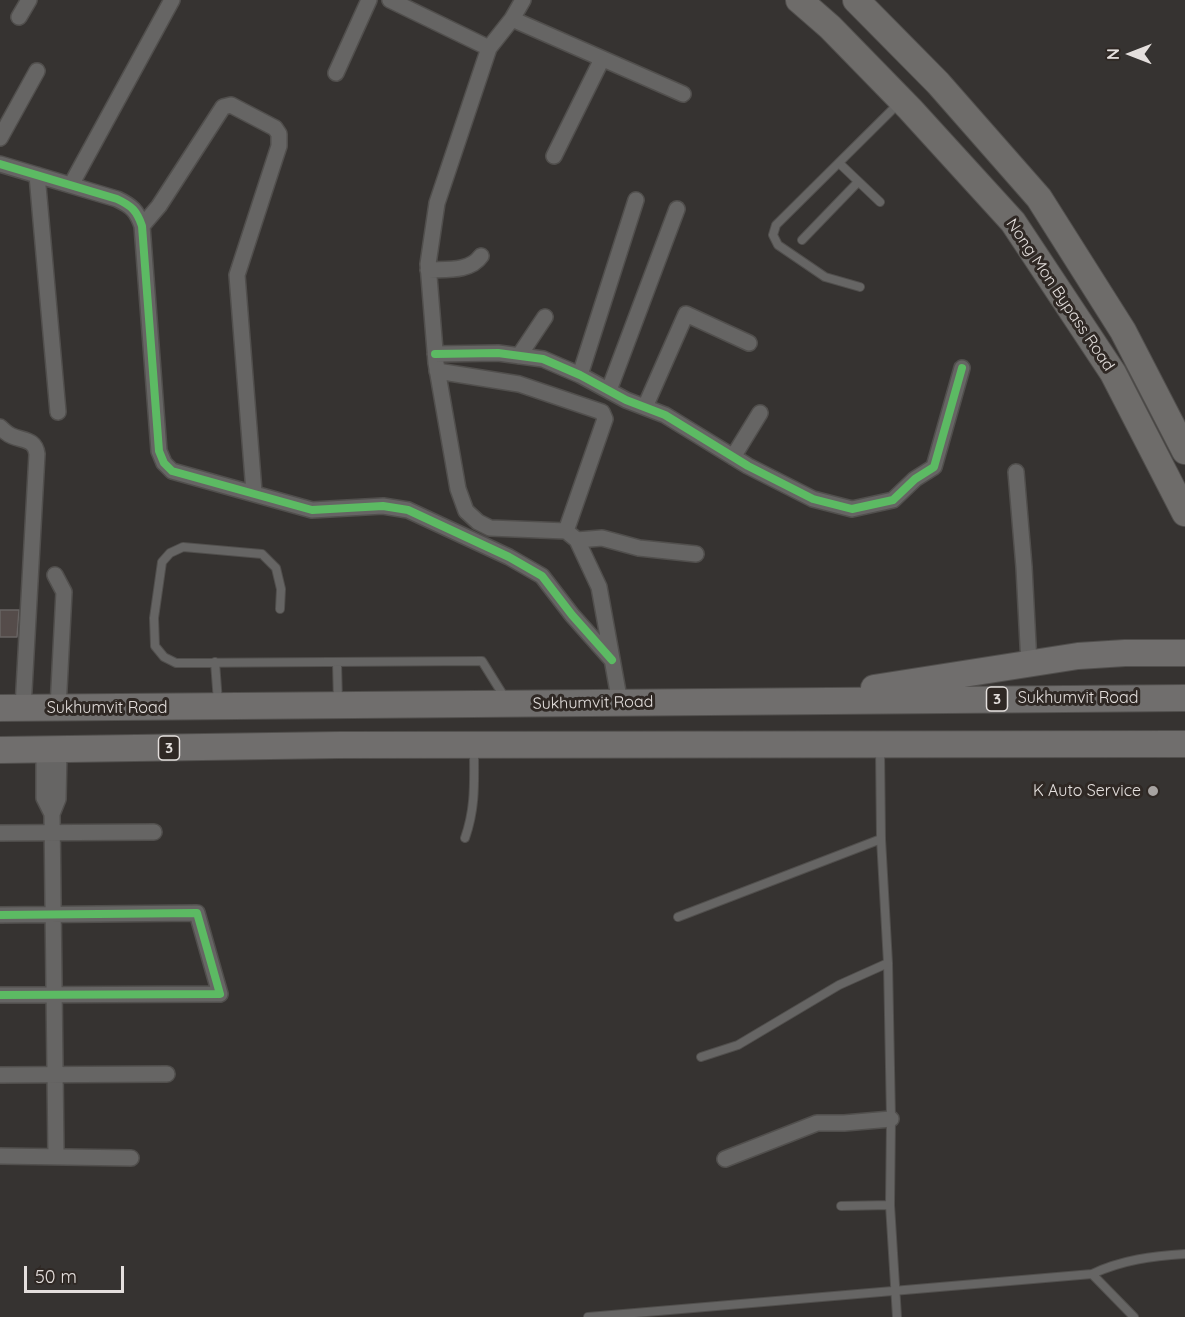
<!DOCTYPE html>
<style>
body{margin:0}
#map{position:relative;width:1185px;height:1317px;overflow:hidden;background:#363331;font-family:Quicksand,sans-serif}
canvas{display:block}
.north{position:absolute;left:1101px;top:24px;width:60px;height:60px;-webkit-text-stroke:4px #2f2824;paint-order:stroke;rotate:270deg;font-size:16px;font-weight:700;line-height:24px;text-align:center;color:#e4dfdd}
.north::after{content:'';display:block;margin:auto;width:21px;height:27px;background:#e4dfdd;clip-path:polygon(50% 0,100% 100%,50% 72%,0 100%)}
.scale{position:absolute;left:24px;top:1266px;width:100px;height:27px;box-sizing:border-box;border:3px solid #e4dfdd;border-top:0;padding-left:8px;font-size:18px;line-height:21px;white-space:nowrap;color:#e4dfdd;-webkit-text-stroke:4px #2f2824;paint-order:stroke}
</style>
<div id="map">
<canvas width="1185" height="1317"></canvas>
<div class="north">N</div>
<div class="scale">50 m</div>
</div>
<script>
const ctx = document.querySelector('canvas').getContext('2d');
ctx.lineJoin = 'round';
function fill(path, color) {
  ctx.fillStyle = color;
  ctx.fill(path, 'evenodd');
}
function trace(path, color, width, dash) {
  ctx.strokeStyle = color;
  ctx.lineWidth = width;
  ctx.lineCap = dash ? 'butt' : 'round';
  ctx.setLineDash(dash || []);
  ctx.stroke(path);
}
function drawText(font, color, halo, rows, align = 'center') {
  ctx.font = font + ' Quicksand,sans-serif';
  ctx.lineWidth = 6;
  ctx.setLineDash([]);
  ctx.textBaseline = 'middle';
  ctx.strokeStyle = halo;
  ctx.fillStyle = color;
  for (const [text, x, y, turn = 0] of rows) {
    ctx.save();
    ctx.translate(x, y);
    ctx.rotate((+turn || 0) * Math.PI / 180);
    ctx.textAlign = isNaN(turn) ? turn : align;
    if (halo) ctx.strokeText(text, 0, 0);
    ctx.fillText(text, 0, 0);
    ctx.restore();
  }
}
const building = new Path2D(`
 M0,610H19L17,637H0Z`);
fill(building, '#554c4a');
trace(building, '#686463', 1.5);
const service = new Path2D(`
 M839,163L880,202
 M802,240L858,182
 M860,287L825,277L778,245L773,235L776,225L899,103
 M280,609L281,589L276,568L262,554L183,547L170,553L162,562L154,618L155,646L164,657L176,663L482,661L505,698
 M215,662L218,702
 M337,663L338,702
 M880,749L881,839L888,963L891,1119L890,1205L897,1317
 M465,838C476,807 474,781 474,748
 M678,917L881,839
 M701,1057L738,1045L839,985L888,963
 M841,1206L890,1205
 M1092,1274L1134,1317
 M588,1317L1092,1274C1122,1260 1152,1256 1185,1254`);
const minor = new Path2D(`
 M390,0L489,48
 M523,0L512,19L489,48L437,203L428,264L436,363L458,489L466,511L478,522L490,528L566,531L577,540L599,587L620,703
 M19,17L29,0
 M512,19L683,94
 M336,73L369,0
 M0,138L37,71
 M554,156L602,59
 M0,164L117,199C132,206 137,211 142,226L159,451L164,463L172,471L312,510L383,506L408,510L509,557L542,576L572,615L612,660
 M37,175L58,412
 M71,185L172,0
 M142,226L159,206L223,107L231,105L275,128L279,134V146L237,275L254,492
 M428,270C446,269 470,272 481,256
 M435,354L498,353L543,359L580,375L626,400L665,415L748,466L813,499L852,509L893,500L915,479L934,467L962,368
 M519,356L545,317
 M437,371L519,384L602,412L605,419L566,531
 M580,375L636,200
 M609,390L677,209
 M645,407L686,314L749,343
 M0,427C4,431 7,434 12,436C24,441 35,439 37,454L23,708
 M733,457L760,413
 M1016,472L1024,567L1029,664
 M577,540L602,538L639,548L696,554
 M55,575L64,592L58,708
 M44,749V798L52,814
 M0,833L154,832
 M0,915L197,913L220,994L0,995
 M0,1075L167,1074
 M0,1156L131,1158
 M56,1156L52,814L58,799L59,749
 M725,1159L817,1123H844L891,1119`);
const primary = new Path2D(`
 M874,688L1078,656L1125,653H1185
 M0,708L1185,698
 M0,750L339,745L1185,744`);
const trunk = new Path2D(`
 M799,0L830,27L910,109L1013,222L1113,373L1185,513
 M856,0L938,83L1039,198L1123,331L1185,451`);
trace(service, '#514f4d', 10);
trace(minor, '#514f4d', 18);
trace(primary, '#514f4d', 28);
trace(trunk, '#514f4d', 28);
trace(service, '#666564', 8);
trace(minor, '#666564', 15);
trace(primary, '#706e6d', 26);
trace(trunk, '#6e6c6a', 26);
trace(new Path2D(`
 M0,164L117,199C132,206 137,211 142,226L159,451L164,463L172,471L312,510L383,506L408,510L509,557L542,576L572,615L612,660
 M435,354L498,353L543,359L580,375L626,400L665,415L748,466L813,499L852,509L893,500L915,479L934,467L962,368
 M0,915L197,913L220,994L0,995`), '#5cba63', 8);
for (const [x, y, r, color] of [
 [1153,791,6,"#a7a3a1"]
]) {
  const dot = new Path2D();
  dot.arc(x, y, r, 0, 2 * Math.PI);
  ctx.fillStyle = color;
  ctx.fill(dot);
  trace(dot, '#2f2824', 2);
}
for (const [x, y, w] of [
 [997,699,21],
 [169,748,21]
]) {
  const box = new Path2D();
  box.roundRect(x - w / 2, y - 12, w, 24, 4.5);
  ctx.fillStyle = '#2f2824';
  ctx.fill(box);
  trace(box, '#e4dfdd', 1.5);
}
drawText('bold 15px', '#e4dfdd', null, [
 ["3",997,699],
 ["3",169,748]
]);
drawText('16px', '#e4dfdd', '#2f2824', [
 ["Nong Mon Bypass Road",1060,295,56],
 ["Sukhumvit Road",1078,698],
 ["Sukhumvit Road",593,703,-1],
 ["Sukhumvit Road",107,708]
]);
drawText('16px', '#e4dfdd', '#2f2824', [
 ["K Auto Service",1141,791]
], 'right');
</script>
